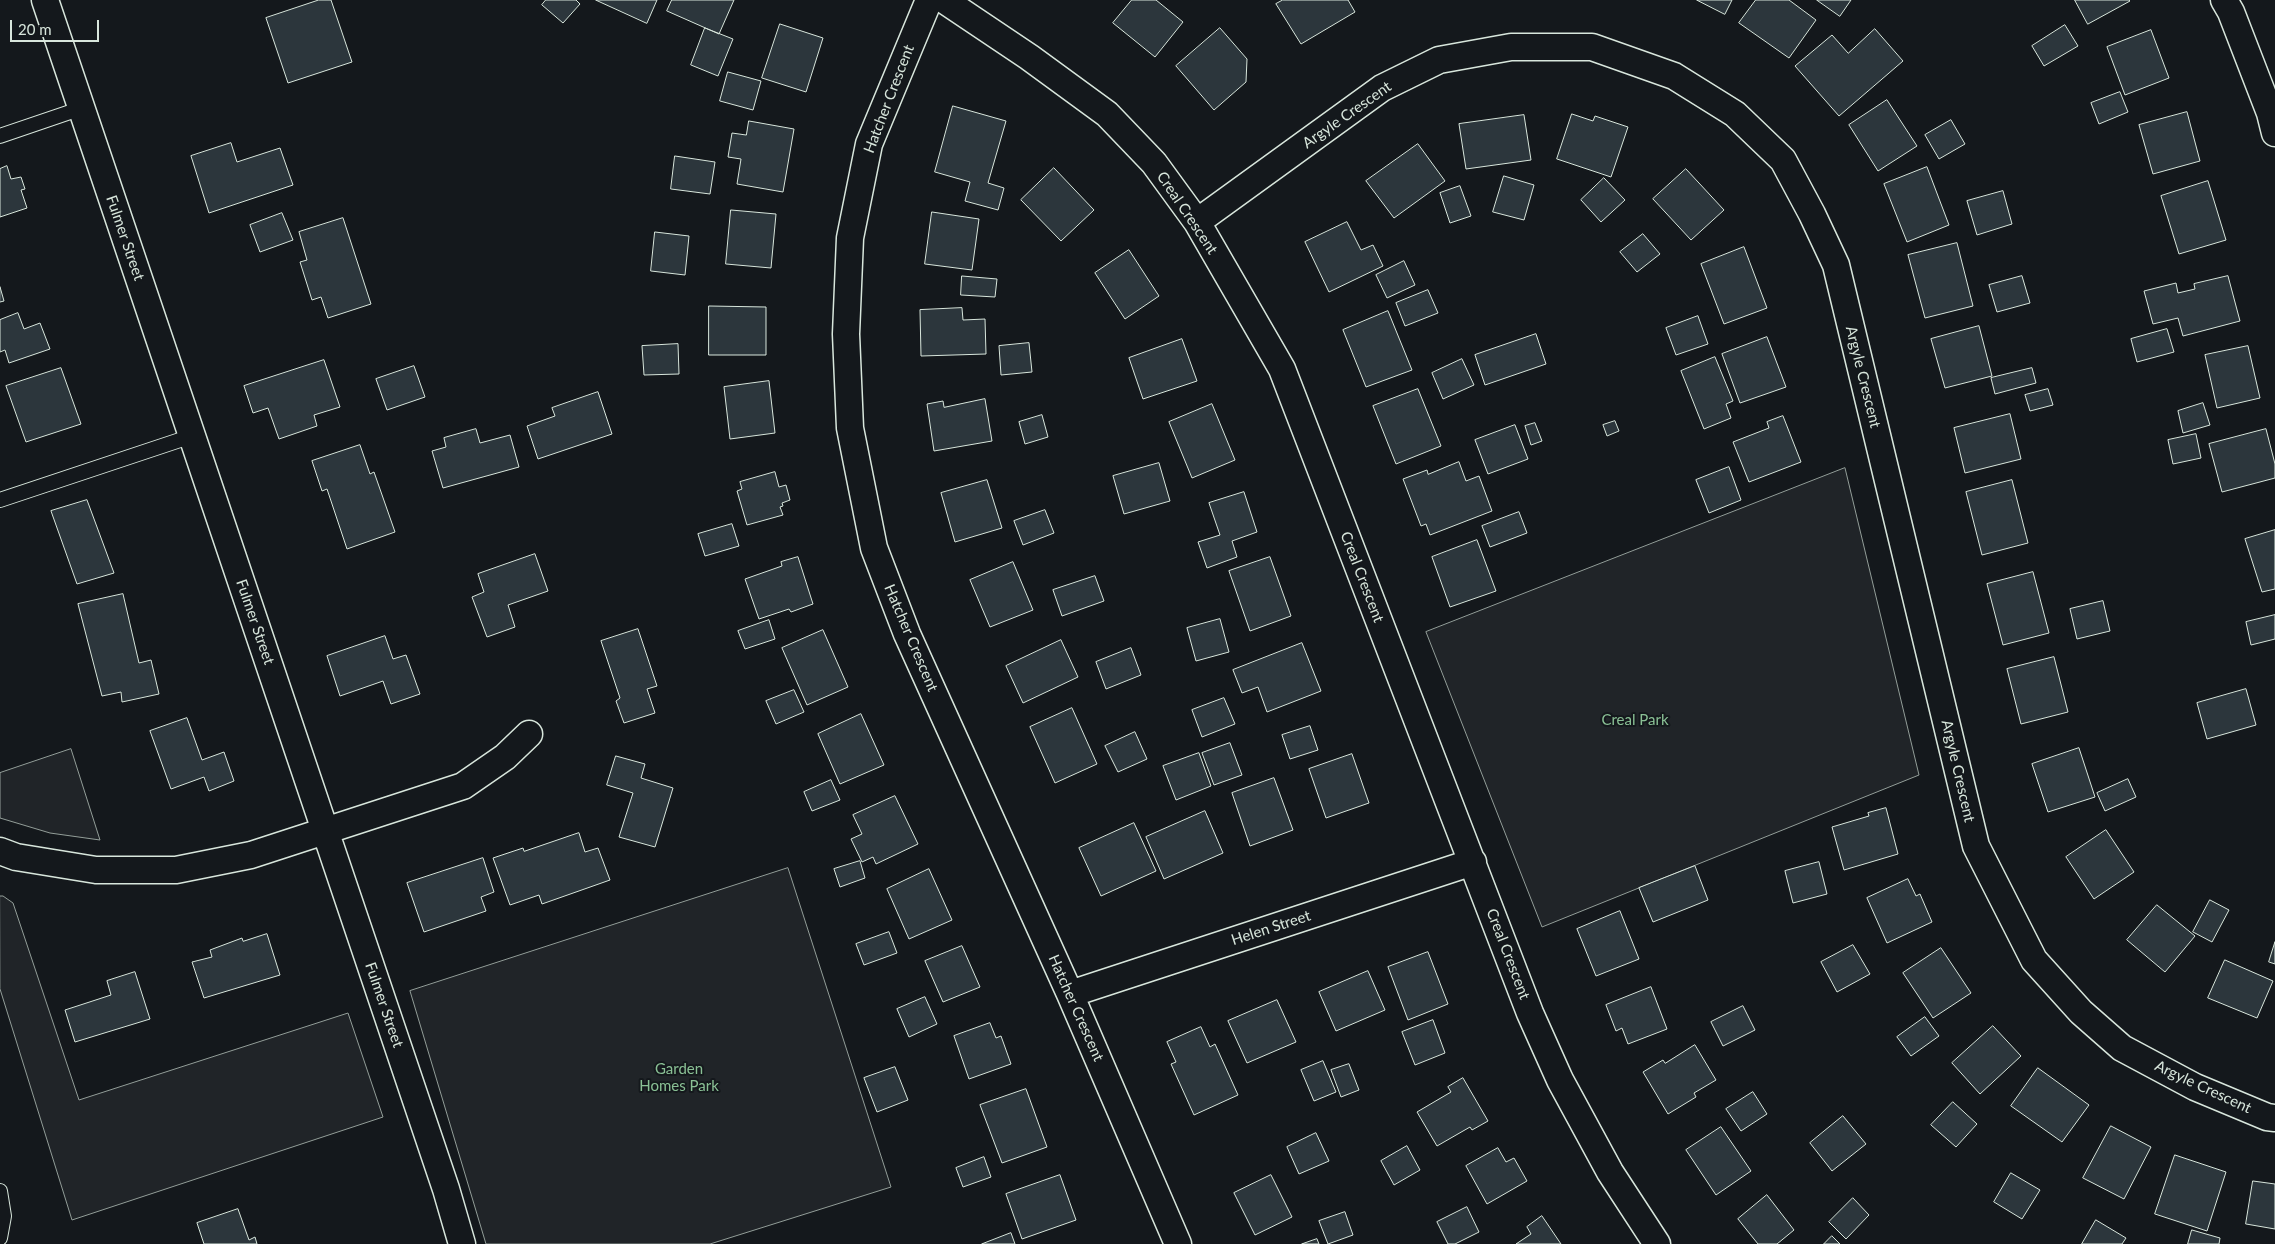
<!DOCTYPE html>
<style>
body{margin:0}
#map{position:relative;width:2275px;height:1244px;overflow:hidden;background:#14181c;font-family:Lato,sans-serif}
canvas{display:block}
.scale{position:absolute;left:10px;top:20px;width:89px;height:22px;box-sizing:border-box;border:2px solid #d8e6dc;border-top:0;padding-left:6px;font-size:15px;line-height:18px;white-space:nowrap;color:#d8e6dc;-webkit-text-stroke:4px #14181c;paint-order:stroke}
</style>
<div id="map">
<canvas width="2275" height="1244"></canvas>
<div class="scale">20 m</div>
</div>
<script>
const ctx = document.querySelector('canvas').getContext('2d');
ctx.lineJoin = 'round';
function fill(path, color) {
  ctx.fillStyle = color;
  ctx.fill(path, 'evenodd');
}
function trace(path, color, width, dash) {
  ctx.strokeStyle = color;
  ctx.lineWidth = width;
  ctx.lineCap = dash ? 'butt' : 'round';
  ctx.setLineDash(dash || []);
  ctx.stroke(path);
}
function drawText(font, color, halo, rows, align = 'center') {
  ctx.font = font + ' Lato,sans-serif';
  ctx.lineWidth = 4;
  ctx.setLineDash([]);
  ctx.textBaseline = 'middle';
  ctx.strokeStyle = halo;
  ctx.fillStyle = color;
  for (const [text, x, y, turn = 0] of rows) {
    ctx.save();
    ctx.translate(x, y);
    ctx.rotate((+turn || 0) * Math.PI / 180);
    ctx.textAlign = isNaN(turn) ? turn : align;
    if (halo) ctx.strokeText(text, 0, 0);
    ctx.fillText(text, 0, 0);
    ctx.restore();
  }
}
const green = new Path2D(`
 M1845,468L1919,775L1542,927L1426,632Z
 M71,749L100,840L50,833L0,818V773Z
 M788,868L891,1187L710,1244H486L410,991Z
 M0,896H3L13,903L79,1100L348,1013L383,1117L72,1220L0,989Z`);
fill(green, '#202428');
trace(green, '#939e99', 1);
const building = new Path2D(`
 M319,0H331L352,62L288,83L266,18Z
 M546,0H576L580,4L563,23L542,5Z
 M596,0H657L647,23Z
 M672,0H734L719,34L667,11Z
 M1132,0H1156L1183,22L1155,57L1113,23Z
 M1283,0H1348L1355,12L1301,44L1276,4Z
 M1697,0H1732L1725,14Z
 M1756,0H1789L1816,20L1789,58L1739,23Z
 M1817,0H1851L1840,16Z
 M2075,0H2129L2130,1L2088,24Z
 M780,24L823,38L806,92L762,78Z
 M2065,25L2078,46L2044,66L2032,46Z
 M705,28L733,39L718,76L691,65Z
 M1220,28L1247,59L1246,82L1214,110L1176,66Z
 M1875,29L1903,61L1839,116L1795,66L1832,35L1848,53Z
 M2151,30L2169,78L2125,95L2107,47Z
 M728,72L761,81L753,110L720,101Z
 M2120,92L2128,112L2099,124L2091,103Z
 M1887,100L1917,146L1878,171L1849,125Z
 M953,106L1006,121L988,183L1004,188L998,210L965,201L970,182L935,172Z
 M2187,112L2200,161L2153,174L2139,125Z
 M1572,114L1593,121L1595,116L1628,127L1611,177L1557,159Z
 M1524,115L1531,160L1466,169L1459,124Z
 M1951,120L1965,144L1939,159L1925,135Z
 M749,121L794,129L783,192L737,184L741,159L728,157L732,133L746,135Z
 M231,143L237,162L280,148L293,185L209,213L191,156Z
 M1418,144L1445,181L1394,218L1366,181Z
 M675,156L715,162L710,194L671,189Z
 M7,166L11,179L21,177L25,189L21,190L27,208L0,217V169Z
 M1927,167L1949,225L1907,242L1884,184Z
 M1054,168L1094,210L1061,241L1021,200Z
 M1686,169L1724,210L1691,240L1653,199Z
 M1504,176L1534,185L1524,220L1493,212Z
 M1604,178L1625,200L1601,222L1581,200Z
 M2208,181L2226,240L2179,254L2161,196Z
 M1460,186L1471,216L1450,223L1440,193Z
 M2003,191L2012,224L1977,235L1967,201Z
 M731,210L776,214L771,268L726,264Z
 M932,212L979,219L972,270L925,264Z
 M282,213L293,240L260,252L250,225Z
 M343,218L371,304L328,318L321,297L312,300L300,262L307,260L299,232Z
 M1347,222L1361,250L1373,245L1383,266L1329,292L1305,242Z
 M655,232L689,236L685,275L651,271Z
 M1643,234L1660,254L1637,272L1620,252Z
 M1957,243L1973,306L1925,318L1908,255Z
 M1744,247L1767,308L1724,324L1701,264Z
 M1129,250L1159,296L1125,319L1095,273Z
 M1404,261L1415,285L1387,298L1376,275Z
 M962,276L997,279L995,297L961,295Z
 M2022,276L2030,303L1997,312L1989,285Z
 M2228,276L2240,321L2183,336L2178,318L2153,324L2144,291L2176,283L2178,293L2195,289L2194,284Z
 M0,287L4,301L0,302Z
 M1428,290L1438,313L1405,326L1396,303Z
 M709,306L766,307V355H709Z
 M962,308L963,320L985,319L986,354L921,356L920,310Z
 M1388,311L1412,370L1366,387L1343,330Z
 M18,313L24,329L40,323L50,349L9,363L5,350L0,352V320Z
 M1698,316L1708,344L1676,355L1666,328Z
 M1979,326L1992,376L1945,388L1931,339Z
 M2167,329L2174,352L2137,362L2131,339Z
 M1536,334L1546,364L1485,385L1475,355Z
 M1767,337L1786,387L1740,403L1722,354Z
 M1182,339L1197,381L1143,399L1129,358Z
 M1029,343L1032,372L1001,375L999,346Z
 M678,344L679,374L644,375L642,346Z
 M2248,346L2260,398L2217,408L2205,355Z
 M1715,357L1733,401L1726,404L1731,418L1704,429L1681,371Z
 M1462,359L1474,385L1443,399L1432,373Z
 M324,360L340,407L314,415L317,426L279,439L268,408L253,413L244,386Z
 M414,366L425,397L387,410L376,379Z
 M61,368L81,424L26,442L6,386Z
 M2032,368L2036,383L1995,394L1991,378Z
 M769,381L775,433L730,439L724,387Z
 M1418,389L1441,446L1396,464L1373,406Z
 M2048,389L2053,405L2030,411L2025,395Z
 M598,392L612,434L538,459L527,426L555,416L552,408Z
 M985,399L992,441L934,451L927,404L943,401L944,407Z
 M2203,403L2210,425L2183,433L2178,411Z
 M1212,404L1235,460L1192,478L1169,422Z
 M2010,414L2021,459L1965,473L1954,428Z
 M1042,415L1048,437L1025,444L1019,422Z
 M1783,416L1801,462L1749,482L1733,442L1769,428L1767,422Z
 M1615,421L1619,431L1607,436L1603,425Z
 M1535,423L1542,441L1531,445L1525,426Z
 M1515,425L1528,459L1488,474L1475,440Z
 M476,429L480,443L510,435L519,467L443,488L432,451L446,447L444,438Z
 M2266,429L2275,464V478L2222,492L2209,444Z
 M2196,434L2201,458L2173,464L2168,440Z
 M360,445L370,474L374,472L395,532L347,549L327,489L322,491L312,461Z
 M1459,462L1466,481L1479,476L1492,511L1430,535L1426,524L1421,526L1403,479L1427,470L1428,474Z
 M1159,463L1170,501L1124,514L1113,476Z
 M1729,467L1741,500L1709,513L1696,480Z
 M775,472L779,487L786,485L790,500L782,503L783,506L780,507L783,515L747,525L737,491L742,489L740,482Z
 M987,480L1002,528L955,542L941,493Z
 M2012,480L2028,543L1982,555L1966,492Z
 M1244,492L1257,532L1232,541L1237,557L1207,568L1198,542L1220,535L1209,503Z
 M87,500L114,573L77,584L51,511Z
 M1045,510L1054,533L1023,545L1014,521Z
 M1519,512L1527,533L1490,547L1482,526Z
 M732,524L739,546L705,556L698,534Z
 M2275,530V589L2262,592L2245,539Z
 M1477,540L1496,591L1450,607L1432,557Z
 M535,554L548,591L508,605L515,627L487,637L472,597L484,592L478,574Z
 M798,557L813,604L791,612L789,609L759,619L745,579L782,566L781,562Z
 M1270,557L1291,616L1250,631L1229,571Z
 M1013,562L1033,610L990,627L970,580Z
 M2033,572L2049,633L2003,645L1987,584Z
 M1095,576L1104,601L1062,616L1053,590Z
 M123,594L139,663L151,660L159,694L122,702L121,692L102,696L78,604Z
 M2103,601L2110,631L2077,639L2070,609Z
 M2275,615V639L2251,645L2246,622Z
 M1220,619L1229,652L1196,661L1187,628Z
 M769,620L775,639L745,649L738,631Z
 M638,629L657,686L647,689L655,713L624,723L616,701L620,698L601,641Z
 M823,630L848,687L807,705L782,648Z
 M385,636L393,659L406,655L420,694L391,704L383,681L340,696L327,656Z
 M1061,640L1078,677L1023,703L1006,666Z
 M1302,643L1321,691L1267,712L1258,687L1242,693L1233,670Z
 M1131,648L1141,675L1106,689L1096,662Z
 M2054,657L2068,712L2021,724L2007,669Z
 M2246,689L2256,725L2207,739L2197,703Z
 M794,690L804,712L776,724L766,701Z
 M1224,698L1235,724L1202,737L1192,710Z
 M1072,708L1097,764L1055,783L1030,727Z
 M861,714L884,765L840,784L818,734Z
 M187,718L202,760L224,752L234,781L209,791L204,777L171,789L150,731Z
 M1310,726L1318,750L1290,759L1282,735Z
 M1135,732L1147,759L1118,772L1105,746Z
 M1230,743L1242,775L1214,785L1202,753Z
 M2079,748L2095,797L2048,812L2032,764Z
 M1199,753L1211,786L1176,800L1163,766Z
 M1352,754L1369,803L1326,818L1309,769Z
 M616,756L645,764L641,778L673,788L655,847L619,837L633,793L607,785Z
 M1274,778L1293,830L1250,846L1232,793Z
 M2128,779L2136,797L2105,811L2097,793Z
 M831,780L840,800L812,811L804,792Z
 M895,796L918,844L876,864L873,857L862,862L851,839L862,834L853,815Z
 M1886,808L1898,854L1844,870L1832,827L1869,816L1868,813Z
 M1205,811L1223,853L1164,879L1146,837Z
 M1134,823L1156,871L1101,896L1079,848Z
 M2106,830L2134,872L2094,899L2066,857Z
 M579,833L585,852L598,848L610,880L542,904L539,895L510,905L493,858L523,848L524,851Z
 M483,858L494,892L481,897L486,911L424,932L407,883Z
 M860,861L865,878L840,887L834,869Z
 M1819,862L1827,894L1793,903L1785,871Z
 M1695,866L1708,900L1653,922L1639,888Z
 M929,869L952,920L909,939L887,889Z
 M1908,879L1916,896L1920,894L1932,922L1887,943L1867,898Z
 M2210,900L2229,910L2212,942L2193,932Z
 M2157,905L2195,936L2165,972L2127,940Z
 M1620,911L1639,959L1596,976L1577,929Z
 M889,932L897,953L864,965L856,944Z
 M267,934L280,975L204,998L192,962L212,957L210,950L242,938L243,941Z
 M2275,942V964L2269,962Z
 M1853,945L1870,974L1837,992L1821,962Z
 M962,946L980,987L943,1002L925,961Z
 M1941,948L1971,993L1933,1018L1903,973Z
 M1428,952L1448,1004L1408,1020L1388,967Z
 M2225,960L2273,981L2257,1018L2208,998Z
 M1368,971L1385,1010L1336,1031L1319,992Z
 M135,972L150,1019L75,1042L65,1010L111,995L107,981Z
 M1651,987L1667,1029L1628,1044L1622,1028L1616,1031L1606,1005Z
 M925,997L937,1024L909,1037L897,1009Z
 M1277,1000L1296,1042L1247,1063L1228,1021Z
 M1743,1006L1755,1030L1723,1046L1711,1022Z
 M1925,1017L1939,1036L1911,1056L1897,1037Z
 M1433,1020L1445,1053L1415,1065L1402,1032Z
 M990,1023L996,1038L1001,1036L1011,1064L969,1079L954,1036Z
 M1993,1026L2021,1056L1980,1094L1952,1063Z
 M1201,1027L1210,1047L1215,1044L1238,1095L1194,1115L1171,1064L1176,1062L1167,1042Z
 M1695,1045L1716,1080L1694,1093L1696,1097L1668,1114L1643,1072L1663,1060L1665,1063Z
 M1323,1061L1336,1092L1314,1101L1301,1070Z
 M1349,1064L1359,1090L1341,1097L1331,1070Z
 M895,1067L908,1100L877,1112L864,1078Z
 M2038,1068L2089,1105L2062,1142L2011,1106Z
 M1463,1078L1488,1121L1472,1130L1470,1127L1437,1146L1417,1112L1451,1092L1448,1087Z
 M1026,1089L1047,1147L1002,1163L980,1105Z
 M1753,1092L1767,1114L1741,1131L1726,1109Z
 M1953,1102L1977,1124L1956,1147L1931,1125Z
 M1843,1116L1866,1144L1832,1171L1810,1143Z
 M2111,1126L2151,1147L2124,1199L2083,1178Z
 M1721,1127L1751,1171L1716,1195L1686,1150Z
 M1316,1133L1329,1161L1299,1174L1287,1147Z
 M1407,1146L1420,1170L1394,1185L1381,1161Z
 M1498,1148L1506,1162L1514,1158L1527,1181L1487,1204L1466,1166Z
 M2175,1155L2226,1172L2207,1231L2155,1214Z
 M984,1157L991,1177L963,1187L956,1168Z
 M2011,1173L2040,1190L2022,1219L1994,1202Z
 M1060,1175L1076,1220L1022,1239L1006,1194Z
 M1271,1175L1292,1217L1255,1235L1234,1193Z
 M2253,1181L2275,1184V1229L2246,1224Z
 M1767,1195L1794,1230L1777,1244H1758L1738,1219Z
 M1853,1198L1869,1215L1846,1239L1829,1222Z
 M1467,1207L1479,1232L1455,1244H1448L1437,1222Z
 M238,1209L249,1240L255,1237L257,1244H204L197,1223Z
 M1345,1212L1353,1235L1328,1244L1319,1221Z
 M1542,1216L1561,1244H1516L1531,1234L1527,1227Z
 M2096,1220L2126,1238L2122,1244H2082Z
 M2192,1230L2220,1238L2219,1244H2188Z
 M1011,1233L1015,1244H982Z
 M1832,1236L1840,1244H1824Z
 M1317,1239L1319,1244H1302Z`);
fill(building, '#2c363c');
trace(building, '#d8e6dc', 1);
const service = new Path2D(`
 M0,136L82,108
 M0,500L192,436
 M0,1191L4,1216L0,1238`);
const minor = new Path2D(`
 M45,0L446,1189L462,1244
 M929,0L869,144L850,238L846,334L850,428L874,548L907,634L1070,994L1178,1244
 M944,0L1029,57L1107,114L1154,163L1197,222L1282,369L1530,1013L1560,1080L1610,1172L1657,1244
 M2224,0L2231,12L2270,113L2275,133
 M1197,222L1382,88L1439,60L1511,47H1592L1674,76L1735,114L1783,160L1812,214L1836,265L1976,846L2034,960L2081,1012L2122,1048L2195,1087L2267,1117L2275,1118
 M0,851L16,857L96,870H176L251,855L463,786L505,757L529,734
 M1070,994L1473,862`);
trace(service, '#d8e6dc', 16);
trace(minor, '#d8e6dc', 29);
trace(service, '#14181c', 14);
trace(minor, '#14181c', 26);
drawText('15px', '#d8e6dc', '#14181c', [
 ["Hatcher Crescent",889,99,-69],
 ["Argyle Crescent",1347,115,-35],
 ["Creal Crescent",1187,213,56],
 ["Fulmer Street",125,238,71],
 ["Argyle Crescent",1863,377,76],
 ["Creal Crescent",1362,577,69],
 ["Fulmer Street",255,622,71],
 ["Hatcher Crescent",911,638,67],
 ["Argyle Crescent",1958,771,77],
 ["Helen Street",1271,928,-18],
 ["Creal Crescent",1508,954,69],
 ["Fulmer Street",384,1005,71],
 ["Hatcher Crescent",1076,1008,66],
 ["Argyle Crescent",2203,1087,25]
]);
drawText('15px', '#8ac095', '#14181c', [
 ["Creal Park",1635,720],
 ["Garden",679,1069],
 ["Homes Park",679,1086]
]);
</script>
